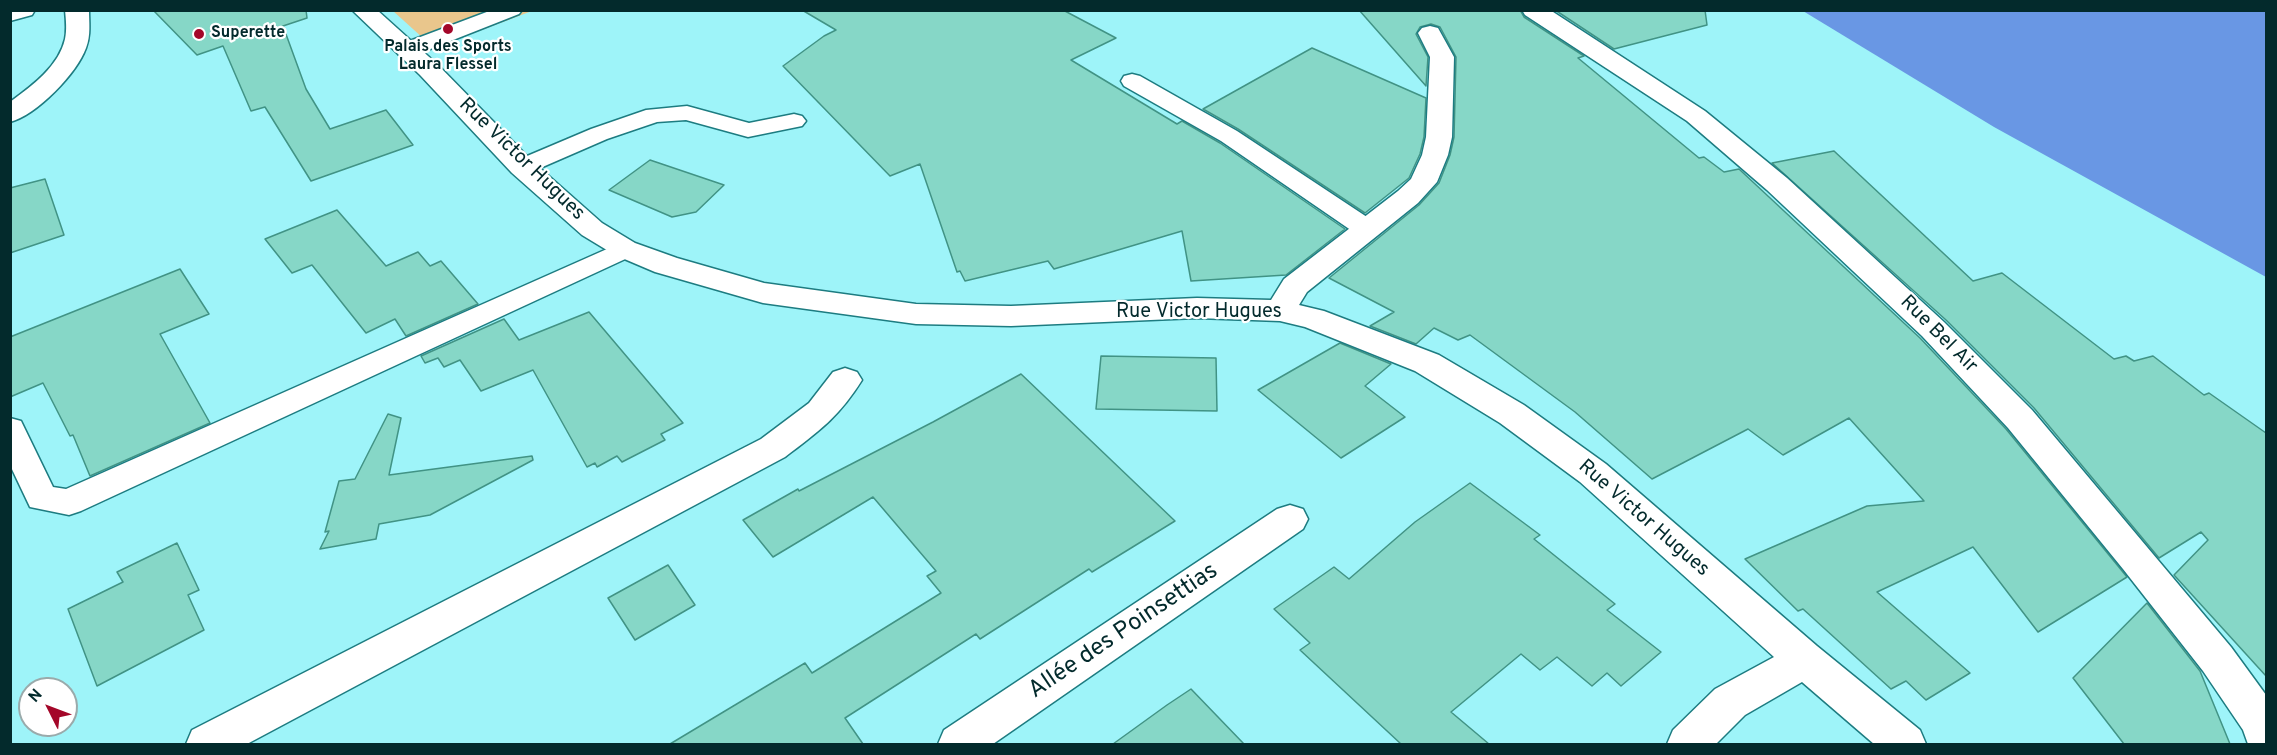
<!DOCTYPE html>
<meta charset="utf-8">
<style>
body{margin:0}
#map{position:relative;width:2277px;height:755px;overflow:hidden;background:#9ef4f9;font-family:Overpass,sans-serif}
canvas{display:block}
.frame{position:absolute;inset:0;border:12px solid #032a2c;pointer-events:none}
.north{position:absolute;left:18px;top:677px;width:60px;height:60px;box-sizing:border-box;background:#fff;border:2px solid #9aaaab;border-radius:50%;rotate:312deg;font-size:16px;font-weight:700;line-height:24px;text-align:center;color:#032a2c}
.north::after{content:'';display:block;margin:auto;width:21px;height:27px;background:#a40729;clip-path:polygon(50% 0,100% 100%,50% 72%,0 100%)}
</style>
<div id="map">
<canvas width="2277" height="755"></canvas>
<div class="frame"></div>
<div class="north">N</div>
</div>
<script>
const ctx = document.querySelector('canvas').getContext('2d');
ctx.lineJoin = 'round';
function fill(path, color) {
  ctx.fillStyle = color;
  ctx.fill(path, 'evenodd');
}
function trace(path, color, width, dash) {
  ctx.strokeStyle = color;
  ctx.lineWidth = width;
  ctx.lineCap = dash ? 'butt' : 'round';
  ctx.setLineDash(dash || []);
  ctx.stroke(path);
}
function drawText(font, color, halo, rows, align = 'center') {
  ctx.font = font + ' Overpass,sans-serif';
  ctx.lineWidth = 4.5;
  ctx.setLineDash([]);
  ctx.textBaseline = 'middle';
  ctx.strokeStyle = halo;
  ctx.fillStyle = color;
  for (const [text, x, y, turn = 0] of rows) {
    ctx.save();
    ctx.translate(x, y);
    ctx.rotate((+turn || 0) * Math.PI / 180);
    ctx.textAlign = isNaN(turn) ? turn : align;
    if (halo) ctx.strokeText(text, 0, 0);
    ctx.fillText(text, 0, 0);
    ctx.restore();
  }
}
fill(new Path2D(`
 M393,11H532L434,48Z`), '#e9c68c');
fill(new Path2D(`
 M1803,11H2266V277L1994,127Z`), '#6997e4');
const building = new Path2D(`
 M153,10H306L307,18L283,26L306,89L330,129L386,110L413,145L311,181L265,107L251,111L223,46L197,55Z
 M802,10H1063L1116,38L1071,60L1177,124L1182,121L1220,143L1345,229L1286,275L1191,281L1182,231L1054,269L1048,261L965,281L960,271L957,272L920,164L890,176L783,66L824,36L836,30Z
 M1359,10H1520L1524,17L1584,56L1578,58L1699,158L1704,157L1724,172L1739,169L1920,338L2006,429L2127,577L2038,632L1973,547L1877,592L1970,673L1926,700L1906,681L1891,689L1803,609L1798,611L1745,559L1867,506L1924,501L1849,418L1783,455L1748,429L1652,479L1575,412L1470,335L1458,340L1434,328L1416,344L1370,326L1394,312L1329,278L1419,205L1439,183L1450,155L1454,137L1456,57L1440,27L1431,24L1420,27L1416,34L1428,57L1426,86Z
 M1555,10H1705L1707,25L1614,49Z
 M1312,48L1426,98L1424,137L1420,154L1409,178L1365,213L1238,129L1203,109Z
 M1834,151L1973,281L2002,273L2114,359L2126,356L2134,361L2153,356L2204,395L2209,393L2266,433V676L2174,575L2208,540L2201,532L2159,558L2034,408L1946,320L1772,163Z
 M650,160L724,185L696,212L672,217L609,190Z
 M45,179L64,235L10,253V188Z
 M337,210L386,266L418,252L430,266L441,261L478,304L406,336L395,319L366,333L312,265L292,273L265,239Z
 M180,269L209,314L160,334L210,423L90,476L73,435L70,436L43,383L10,397V337Z
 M589,312L683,423L661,434L665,440L622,462L617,456L597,467L595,463L587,467L533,370L481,391L460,360L444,367L438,358L425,363L421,356L504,319L519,340Z
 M1340,343L1391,364L1365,386L1405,417L1341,458L1258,390Z
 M1101,356L1216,358L1217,411L1096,409Z
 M1021,374L1175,521L1092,572L1089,569L980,639L976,634L845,718L863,744H670L805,663L812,673L941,593L927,576L936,571L873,497L773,557L743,520L798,489L799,491L933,422Z
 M388,414L401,418L389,475L532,456L533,460L430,515L379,524L376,539L320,549L329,531L325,532L339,481L355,479Z
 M1470,483L1540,535L1534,539L1615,604L1607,610L1661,652L1621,686L1607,673L1592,686L1557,657L1540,670L1521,654L1451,712L1489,744H1401L1300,650L1310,643L1274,609L1334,567L1349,579L1415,522Z
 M177,543L199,590L188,595L204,630L97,686L68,609L123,582L117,572Z
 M668,565L695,605L635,640L608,598Z
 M2147,603L2200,671L2230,744H2124L2073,678Z
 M1191,689L1244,744H1113L1167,705Z`);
fill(building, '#86d7c7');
trace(building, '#419385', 1.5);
const service = new Path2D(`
 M492,10H522L519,14L415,55L407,57L399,55L396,50L399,45Z
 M1132,74L1140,76L1237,131L1376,223L1380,229L1376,235L1367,237L1358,235L1221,141L1124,86L1121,81L1124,76Z
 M687,106L749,123L794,114L802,116L806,121L802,126L748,137L686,120L657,122L607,139L531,172L522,174L513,172L510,167L513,162L591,129L646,110Z
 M625,241L634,243L638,249L634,255L81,511L69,515L30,507L10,465V418L21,421L53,487L66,489Z`);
const minor = new Path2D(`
 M10,10H35L32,15L10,21Z
 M65,10H89C89,23 91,35 86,48C77,73 37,115 10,122V102C32,86 59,66 65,39C67,30 66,20 65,10Z
 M352,10H377L438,65L532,161L602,223L635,243L677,258L764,283L916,304L1011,306L1197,298L1271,300L1284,279L1398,191L1411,179L1422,155L1426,137L1430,57L1418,33L1422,28L1430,26L1438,28L1454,57L1452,137L1448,155L1437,182L1418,203L1307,292L1299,305L1324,311L1439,355L1524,405L1606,464L1817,646L1920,730L1926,744H1874L1802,682L1745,715L1716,744H1667L1673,730L1715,689L1774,657L1580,482L1500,423L1415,371L1305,327L1280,321L1197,318L1011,326L916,324L763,303L655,272L615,255L582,235L512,173L420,75Z
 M1522,10H1550L1705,111L1787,178L1944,322L2032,410L2231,647L2266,695V744H2248L2243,730L2203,671L2123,569L2008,428L1922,336L1767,190L1687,121L1525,15Z
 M845,368L857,372L862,380C839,417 819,431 785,457L247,744H186L192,730L761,439L809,403L833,372Z
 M1290,505L1303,509L1308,519L1303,529L993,744H938L944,730L1277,509Z`);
trace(service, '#1d7c81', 3);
trace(minor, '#1d7c81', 3);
fill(service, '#fff');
fill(minor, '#fff');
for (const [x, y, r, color] of [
 [448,29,6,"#a40729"],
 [199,34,6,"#a40729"]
]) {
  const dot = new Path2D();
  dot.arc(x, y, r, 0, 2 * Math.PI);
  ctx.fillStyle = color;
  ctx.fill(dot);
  trace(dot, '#fff', 2);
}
drawText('bold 16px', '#032a2c', '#fff', [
 ["Superette",211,34],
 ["Palais des Sports",448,48,"center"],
 ["Laura Flessel",448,66,"center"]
], 'left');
drawText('20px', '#032a2c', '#fff', [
 ["Rue Victor Hugues",521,160,44],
 ["Rue Victor Hugues",1199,313],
 ["Rue Bel Air",1938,335,45],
 ["Rue Victor Hugues",1643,519,41]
]);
drawText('24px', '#032a2c', '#fff', [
 ["Allée des Poinsettias",1124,632,-34]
]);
</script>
